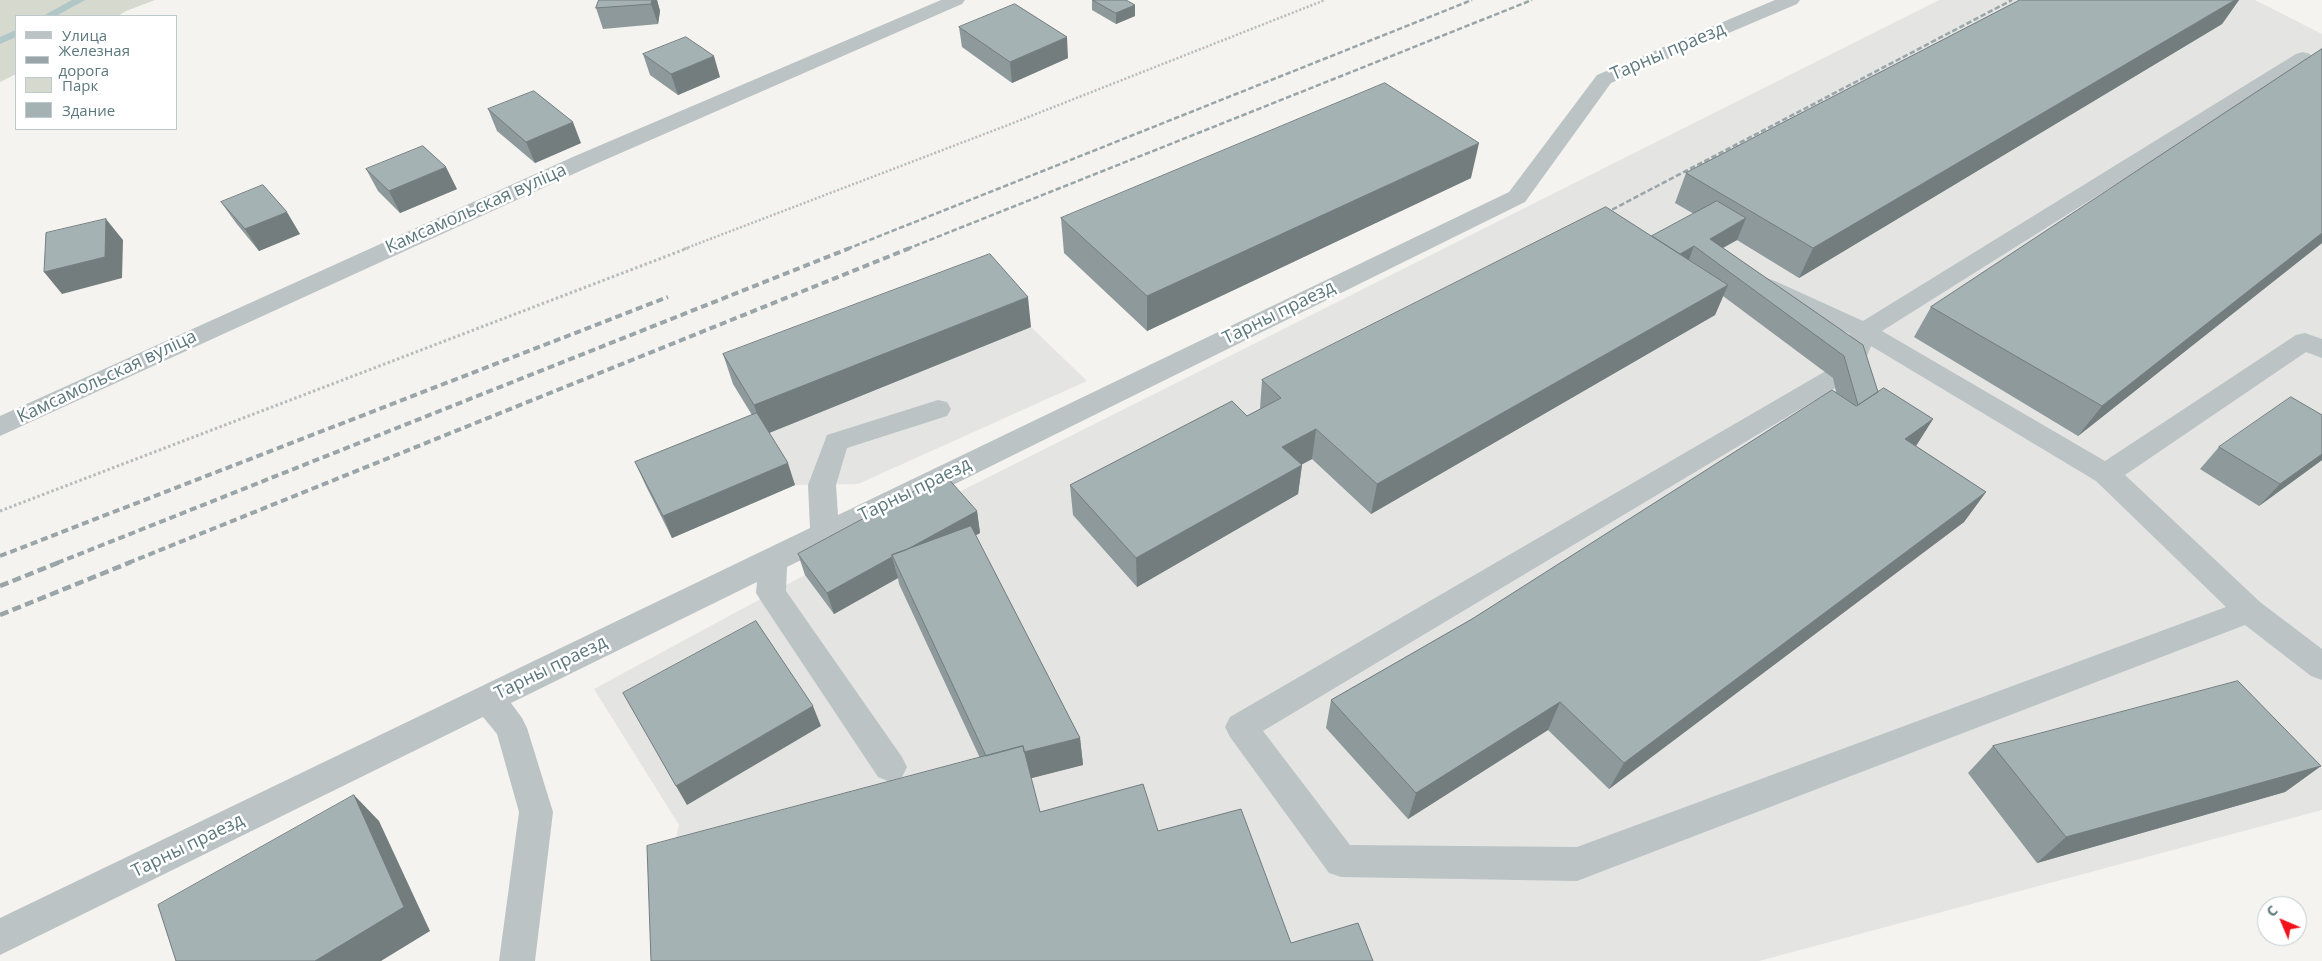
<!DOCTYPE html>
<meta charset="utf-8">
<style>
body{margin:0}
#map{position:relative;width:2322px;height:961px;overflow:hidden;background:#f4f3ef;font-family:"Open Sans",sans-serif}
canvas{display:block}
.legend{position:absolute;left:15px;top:15px;width:162px;height:115px;box-sizing:border-box;background:#fff;border:1px solid #bec9cb;margin:0;padding:6px 9px;list-style:none;font-size:15px;color:#5c787d}
.legend li{display:flex;align-items:center;gap:10px;height:25px}
.legend b{width:25px;border:1px solid #bec9cb}
.north{position:absolute;left:2257px;top:896px;width:50px;height:50px;box-sizing:border-box;background:#fff;border:1px solid #bec9cb;border-radius:50%;rotate:315deg;font-size:14px;font-weight:700;line-height:20px;text-align:center;color:#5c787d}
.north::after{content:'';display:block;margin:auto;width:18px;height:22px;background:#f1121a;clip-path:polygon(50% 0,100% 100%,50% 72%,0 100%)}
</style>
<div id="map">
<canvas width="2322" height="961"></canvas>
<ul class="legend">
<li><b style="height:6px;background:#bcc3c5"></b>Улица</li>
<li><b style="height:6px;background:#99a5a8"></b>Железная дорога</li>
<li><b style="height:14px;background:#d5d9ce"></b>Парк</li>
<li><b style="height:14px;background:#a4b2b4"></b>Здание</li>
</ul>
<div class="north">С</div>
</div>
<script>
const ctx = document.querySelector('canvas').getContext('2d');
ctx.lineJoin = 'round';
function fill(path, color) {
  ctx.fillStyle = color;
  ctx.fill(path, 'evenodd');
}
function trace(path, color, width, dash) {
  ctx.strokeStyle = color;
  ctx.lineWidth = width;
  ctx.lineCap = dash ? 'butt' : 'round';
  ctx.setLineDash(dash || []);
  ctx.stroke(path);
}
function drawText(font, color, halo, rows, align = 'center') {
  ctx.font = font + ' "Open Sans",sans-serif';
  ctx.lineWidth = 5;
  ctx.setLineDash([]);
  ctx.textBaseline = 'middle';
  ctx.strokeStyle = halo;
  ctx.fillStyle = color;
  for (const [text, x, y, turn = 0] of rows) {
    ctx.save();
    ctx.translate(x, y);
    ctx.rotate((+turn || 0) * Math.PI / 180);
    ctx.textAlign = isNaN(turn) ? turn : align;
    if (halo) ctx.strokeText(text, 0, 0);
    ctx.fillText(text, 0, 0);
    ctx.restore();
  }
}
fill(new Path2D(`
 M1939,0H2255L2322,34V810L1759,961H670L667,875L679,825L594,689L949,497Z
 M994,284L1031,327L1087,381L858,484L795,485L672,538L645,484L764,435L733,384Z`), '#e4e4e3');
fill(new Path2D(`
 M0,0H155L126,11L118,16H16V74L0,82Z`), '#d5d9ce');
fill(new Path2D(`
 M72,0H85L56,16H43Z
 M16,30V37L0,44V37Z`), '#b1c6c6');
trace(new Path2D(`
 M684,249L1008,125L1325,0`), '#b6bbbc', 2.5, [2, 2]);
trace(new Path2D(`
 M0,511L688,248`), '#b6bbbc', 3, [2.5, 2.5]);
fill(new Path2D(`
 M941,0H965L962,4L591,166L0,436V416L575,156Z
 M1775,0H1800L1797,4L1611,83L1525,202L787,567L786,591L902,757L907,767L902,777L890,782L878,777L761,601L756,593L757,582L511,703L522,718L527,728L553,812L535,961H499L519,812L497,734L483,717L0,955V918L810,528L808,485L827,435L938,400L947,402L951,409L947,416L847,448L836,485L838,515L1509,192L1597,75Z
 M2303,52L2310,54L2313,58L2310,62L1882,331L2105,461L2296,335L2305,333L2322,339V358L2306,352L2125,475L2260,602L2322,649V680L2311,676L2245,625L1577,881L1341,877L1329,873L1230,737L1225,727L1230,717L1824,372L1833,369L1841,372L1838,367L1850,334L1759,291L1755,286L1759,281L1767,278L1775,281L1863,321L2296,54ZM1871,346L2096,481L2226,607L1577,847L1350,845L1263,731L1842,384L1846,378L1843,373L1851,376L1860,373Z`), '#bcc3c5');
trace(new Path2D(`
 M1598,217L2012,0
 M847,249L1472,0
 M907,249L1532,0`), '#99a5a8', 2.5, [5.5, 2.5]);
trace(new Path2D(`
 M0,556L668,297
 M57,563L850,248
 M128,563L910,248`), '#99a5a8', 4, [7, 4]);
trace(new Path2D(`
 M0,586L60,562
 M0,615L131,562`), '#99a5a8', 4.5, [9, 4.5]);
fill(new Path2D(`
 M599,0H657L660,11L658,24L603,29L596,8Z
 M1092,0H1126L1135,16L1116,24L1092,10Z
 M2020,0H2239L2222,24L1799,278L1737,240L1723,248L1863,345L1878,392L1933,419L1916,446L1986,492L1964,522L1609,789L1548,730L1408,819L1326,728L1331,700L1472,619L1836,392L1833,378L1723,296L1715,315L1371,514L1312,459L1302,464L1298,494L1137,587L1073,515L1070,485L1247,416L1260,409L1262,380L1652,236L1694,214L1675,203L1686,173Z
 M959,27L1068,58L1012,83L962,47Z
 M2322,49V243L2078,436L1914,337L1931,307Z
 M643,54L720,77L678,95L650,75Z
 M488,109L581,143L535,163L497,131Z
 M366,169L457,189L400,213L378,191Z
 M1471,178L1147,331L1064,253L1061,218Z
 M221,202L300,234L259,251L236,223Z
 M1031,327L769,433L795,485L672,538L645,484L635,462L752,415L733,384L723,354Z
 M2219,447L2322,460L2259,506L2200,469Z
 M977,511L980,533L975,535L1080,738L1083,765L1031,778L1040,812L1158,831L1291,943L651,961L980,758L899,584L898,578L834,614L805,575L798,554Z
 M1993,746L2321,766L2285,792L2037,863L1968,773Z`), '#8d999b');
fill(new Path2D(`
 M652,0H657L660,11L658,24L651,4Z
 M2235,0H2239L2222,24L1799,278L1813,248Z
 M1135,5V16L1116,24V13Z
 M1067,37L1068,58L1012,83L1010,62Z
 M714,56L720,77L678,95L671,74Z
 M573,122L581,143L535,163L526,142Z
 M1479,143L1471,178L1147,331V296Z
 M446,167L457,189L400,213L389,191Z
 M287,212L300,234L259,251L245,229Z
 M1746,218L1737,240L1708,256L1710,239Z
 M106,219L123,240L122,278L62,294L44,272Z
 M2322,233V243L2078,436L2102,406Z
 M1694,246L1686,268L1672,259Z
 M1728,285L1715,315L1371,514L1377,484Z
 M1028,297L1031,327L764,435L754,405Z
 M1933,419L1914,449L1905,439Z
 M1316,429L1312,459L1279,477L1282,447Z
 M2322,454V460L2259,506L2280,484Z
 M788,463L795,485L672,538L663,516Z
 M1302,465L1298,494L1137,587L1136,558Z
 M1986,492L1964,522L1609,789L1624,763Z
 M977,511L980,533L902,576L893,557Z
 M892,557L898,578L834,614L827,593Z
 M1560,702L1548,730L1408,819L1416,793Z
 M813,706L821,726L687,805L676,786Z
 M1080,738L1083,765L993,788L988,761Z
 M2321,766L2285,792L2037,863L2066,837Z
 M354,795L379,821L430,931L381,961H315Z`), '#737d7e');
const building = new Path2D(`
 M599,0H652L651,4L596,8Z
 M1093,0H1126L1135,5L1116,13Z
 M2020,0H2235L1813,248L1686,173Z
 M1015,4L1067,37L1010,62L959,27Z
 M686,37L714,56L671,74L643,54Z
 M2322,49V233L2102,406L1931,307Z
 M1385,83L1479,143L1147,296L1061,218Z
 M534,91L573,122L526,142L488,109Z
 M423,146L446,167L389,191L366,169Z
 M263,185L287,212L245,229L221,202Z
 M1717,201L1746,218L1710,239L1863,345L1878,392L1858,405L1844,356L1694,246L1680,254L1652,236Z
 M1606,207L1728,285L1377,484L1316,429L1282,447L1302,465L1136,558L1070,485L1232,401L1247,416L1281,398L1262,380Z
 M106,219L105,257L44,272L46,233Z
 M990,254L1028,297L754,405L723,354Z
 M1884,388L1933,419L1905,439L1986,492L1624,763L1560,702L1416,793L1331,700L1472,619L1832,390L1856,406Z
 M2291,397L2322,415V454L2280,484L2219,447Z
 M757,413L788,463L663,516L635,462Z
 M945,475L977,511L906,550L892,555V557L827,593L798,554Z
 M971,526L1080,738L1024,752L1023,746L986,756L892,555Z
 M756,621L813,706L676,786L623,693Z
 M2238,681L2321,766L2066,837L1993,746Z
 M1023,746L1040,812L1143,784L1158,831L1241,809L1291,943L1358,923L1373,961H651L647,846Z
 M354,795L404,907L315,961H176L158,905Z`);
fill(building, '#a4b2b4');
trace(building, '#737d7e', 1);
drawText('18px', '#5c787d', '#fff', [
 ["Тарны праезд",1668,52,-23],
 ["Камсамольская вуліца",476,209,-24],
 ["Тарны праезд",1279,313,-26],
 ["Камсамольская вуліца",107,377,-25],
 ["Тарны праезд",915,490,-26],
 ["Тарны праезд",551,668,-26],
 ["Тарны праезд",188,846,-26]
]);
</script>
